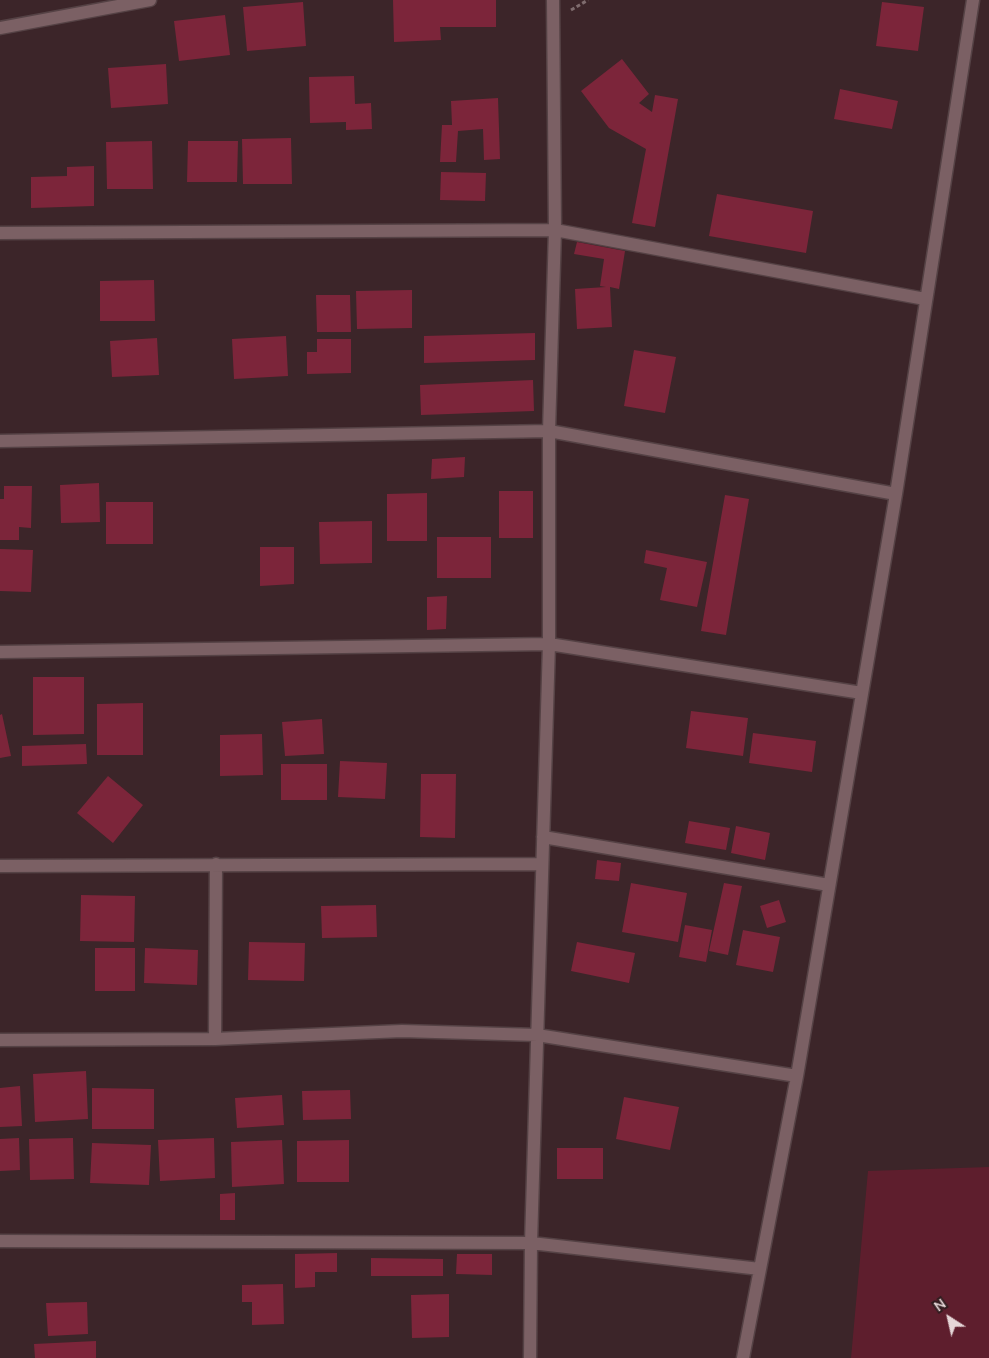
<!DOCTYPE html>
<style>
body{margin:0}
#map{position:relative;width:989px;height:1358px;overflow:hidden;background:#3c2529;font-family:"Nunito Sans",sans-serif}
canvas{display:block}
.north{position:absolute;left:924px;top:1293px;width:50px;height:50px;-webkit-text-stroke:4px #321c1f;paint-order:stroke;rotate:325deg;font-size:14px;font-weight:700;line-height:20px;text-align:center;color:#e5d6d7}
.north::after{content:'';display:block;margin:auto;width:18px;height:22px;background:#e5d6d7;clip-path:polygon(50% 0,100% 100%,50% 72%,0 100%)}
</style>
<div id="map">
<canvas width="989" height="1358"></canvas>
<div class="north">N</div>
</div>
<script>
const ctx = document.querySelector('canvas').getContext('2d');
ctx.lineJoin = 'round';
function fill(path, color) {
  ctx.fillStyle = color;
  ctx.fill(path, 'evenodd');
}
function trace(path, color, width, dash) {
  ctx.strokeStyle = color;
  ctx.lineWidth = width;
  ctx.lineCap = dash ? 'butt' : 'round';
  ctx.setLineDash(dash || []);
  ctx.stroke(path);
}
fill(new Path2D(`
 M989,1167V1358H851L868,1171Z`), '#5e1e2d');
fill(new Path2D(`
 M393,0H496V27H440L441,40L394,42Z
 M303,2L306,46L247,51L243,7Z
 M882,2L924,7L918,51L876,46Z
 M225,15L230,55L179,61L174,21Z
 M622,59L649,94L639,103L652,112L655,95L678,99L655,227L632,223L646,149L609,128L581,91Z
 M166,64L168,104L111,108L108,68Z
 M354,76L355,104L371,103L372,129L346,130V122L310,123L309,77Z
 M840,89L898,101L892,129L834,119Z
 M498,98L500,159L484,160L483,129L458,131L456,162H440L442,125H452L451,101Z
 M291,138L292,184H243L242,139Z
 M152,141L153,189H107L106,142Z
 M188,141H238L237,182H187Z
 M94,166V206L31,208V177L67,176V167Z
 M441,172L486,173L485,201L440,200Z
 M717,194L813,211L806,253L709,236Z
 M577,242L625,251L619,289L610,287L612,327L577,329L575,289L606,287L600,286L604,259L574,254Z
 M154,280L155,321H100V281Z
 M412,290V328L357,329L356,291Z
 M316,295H350L351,332H317Z
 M535,333V360L424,363V336Z
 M286,336L288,376L234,379L232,339Z
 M157,338L159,375L112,377L110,341Z
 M317,339H351V373L307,374V352H317Z
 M634,350L676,357L665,413L624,406Z
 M533,380L534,411L421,415L420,385Z
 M465,457L464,477L431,479L432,459Z
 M99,483L100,522L61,523L60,485Z
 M4,486H32L31,528L19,527V540H0V499H4Z
 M499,491H533V538H499Z
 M427,493V541H387V494Z
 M725,495L749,499L726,635L701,631Z
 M106,502H153V544H106Z
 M372,521V563L320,564L319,522Z
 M437,537H491V578H437Z
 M260,547H294V584L260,586Z
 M0,549L33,550L31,592L0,591Z
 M646,550L707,562L697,607L660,600L667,568L644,563Z
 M447,596L446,629L427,630V597Z
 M33,677H84V734L33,735Z
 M143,703V755H97V704Z
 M691,711L748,718L743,756L686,748Z
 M2,714L11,756L0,758V715Z
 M322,719L324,754L285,756L282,722Z
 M753,733L816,741L812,772L749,763Z
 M262,734L263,775L220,776V735Z
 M86,744L87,764L22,766V746Z
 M340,761L387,763L385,799L338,797Z
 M281,764H327V800H281Z
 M421,774H456L455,838L420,837Z
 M108,776L143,805L113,843L77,813Z
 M689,821L730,828L726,850L685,843Z
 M736,826L770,833L765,860L731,853Z
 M597,860L621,863L619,881L595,879Z
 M631,883L687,893L678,942L622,932Z
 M724,883L742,886L728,955L709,951Z
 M81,895L135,896L134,942L80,941Z
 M779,900L786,922L767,928L760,906Z
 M376,905L377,937L322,938L321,906Z
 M685,925L712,930L706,962L679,957Z
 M743,930L780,937L773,972L736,965Z
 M249,942L305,943L304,981L248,980Z
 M577,942L635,953L629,983L571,971Z
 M95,948H135V991H95Z
 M145,948L198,950L197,985L144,983Z
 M86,1071L88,1119L35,1122L33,1074Z
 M20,1086L22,1126L0,1127V1088Z
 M92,1088L154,1089V1129H92Z
 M350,1090L351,1119L303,1120L302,1091Z
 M282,1095L284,1125L237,1128L235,1098Z
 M624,1097L679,1107L670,1150L616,1139Z
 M19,1138L20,1170L0,1171V1139Z
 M73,1138L74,1179L30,1180L29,1139Z
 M214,1138L215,1178L160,1181L158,1140Z
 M282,1140L284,1184L232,1187L231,1142Z
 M349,1140V1182H297V1141Z
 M92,1143L151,1145L149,1185L90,1183Z
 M557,1148H603V1179H557Z
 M235,1193V1220H220V1194Z
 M337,1253V1272H315V1287L295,1288V1254Z
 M457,1254H492V1275L456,1274Z
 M371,1258L443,1259V1276H371Z
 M283,1284L284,1324L252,1325V1302H242V1285Z
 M449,1294V1337L412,1338L411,1295Z
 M87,1302L88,1334L48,1336L46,1303Z
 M96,1341V1358H35L34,1344Z`), '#7c253a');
const minor = new Path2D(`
 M0,28L150,0
 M0,233L555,230L925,299
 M0,441L549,431L896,494
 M0,652L549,644L862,693
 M543,837L829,885
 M0,866L542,864
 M215,1039L216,864
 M0,1040L215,1039L402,1031L537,1035L797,1076
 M0,1241L531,1243L760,1269
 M530,1358L531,1243L549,644V431L555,230L553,0
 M743,1358L797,1076L896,494L973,0`);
trace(minor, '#554245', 15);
trace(new Path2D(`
 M571,10L588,0`), '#7f6c6e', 3, [4, 2.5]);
trace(minor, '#7b6064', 12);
</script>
